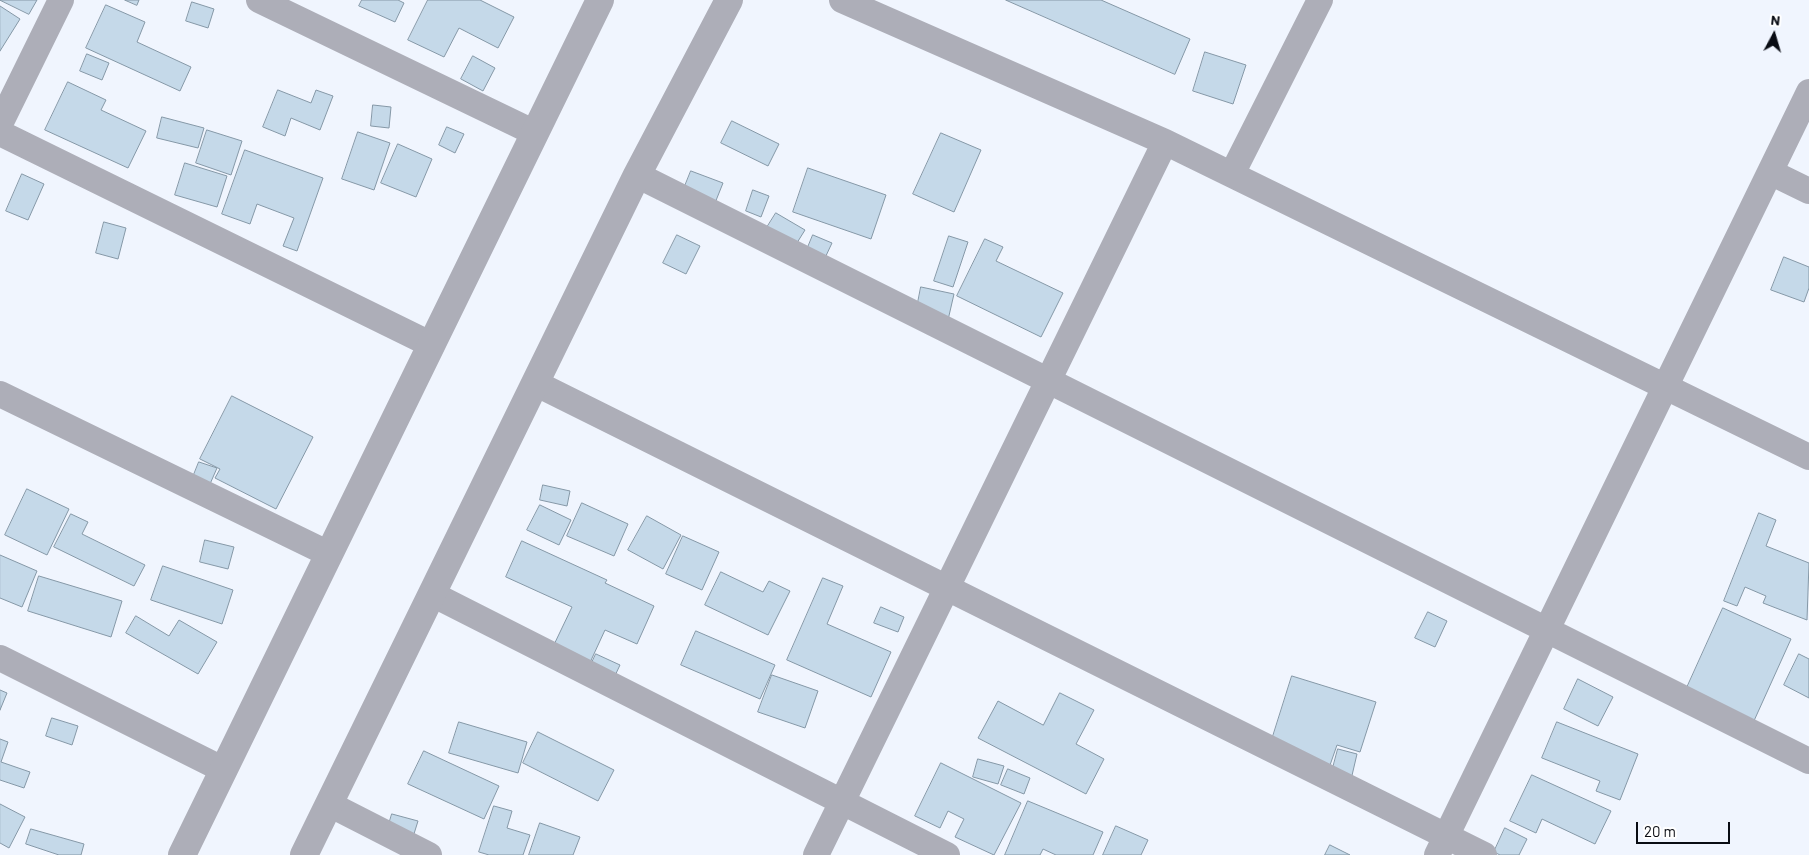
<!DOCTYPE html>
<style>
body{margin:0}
#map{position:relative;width:1809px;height:855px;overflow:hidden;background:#f0f5fe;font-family:Barlow,sans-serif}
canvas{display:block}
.north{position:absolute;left:1749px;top:10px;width:50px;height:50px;-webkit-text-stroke:4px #fff;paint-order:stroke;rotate:6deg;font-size:14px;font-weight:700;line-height:20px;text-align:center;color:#090c13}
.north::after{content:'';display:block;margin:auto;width:18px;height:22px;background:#090c13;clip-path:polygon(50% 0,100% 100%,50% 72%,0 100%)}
.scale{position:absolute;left:1636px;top:822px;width:94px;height:22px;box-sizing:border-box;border:2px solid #090c13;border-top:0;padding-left:6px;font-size:15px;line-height:18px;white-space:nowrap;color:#090c13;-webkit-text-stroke:4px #fff;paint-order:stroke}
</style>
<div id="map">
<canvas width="1809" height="855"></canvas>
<div class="north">N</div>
<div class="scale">20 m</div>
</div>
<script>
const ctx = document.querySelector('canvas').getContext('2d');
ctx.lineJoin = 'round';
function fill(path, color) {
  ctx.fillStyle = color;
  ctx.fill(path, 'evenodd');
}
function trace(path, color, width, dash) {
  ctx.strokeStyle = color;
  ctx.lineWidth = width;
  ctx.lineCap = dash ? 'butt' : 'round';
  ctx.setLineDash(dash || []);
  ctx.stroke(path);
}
const building = new Path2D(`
 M0,0H37L29,14Z
 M125,0H139L137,5Z
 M362,0H398L404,3L395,22L359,6Z
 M428,0H480L514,17L498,48L459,28L444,57L408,40Z
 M1006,0H1101L1190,39L1175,74Z
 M192,2L214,9L208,28L186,21Z
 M106,5L145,22L137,42L191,67L180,91L86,48Z
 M0,6L20,19L0,51Z
 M1205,52L1246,65L1233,104L1193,91Z
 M87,54L109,63L102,80L80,71Z
 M473,56L495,68L483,91L461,79Z
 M68,82L106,100L101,110L146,131L128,168L45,130Z
 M278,90L311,103L316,90L333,96L320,130L291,118L285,136L263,127Z
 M373,105L391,107L389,128L371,126Z
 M162,117L204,128L198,148L157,138Z
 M732,121L779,144L768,166L721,143Z
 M447,127L464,134L455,153L439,145Z
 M207,130L242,141L231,175L196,163Z
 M358,132L390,143L374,190L342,179Z
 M941,133L981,150L954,212L913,194Z
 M398,144L432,159L416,197L381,183Z
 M245,150L323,178L297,251L283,246L294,218L257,204L250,224L222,214Z
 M185,163L227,176L217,207L175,195Z
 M808,168L886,195L871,239L793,212Z
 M691,171L723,183L715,203L683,191Z
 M22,174L44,184L28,220L6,211Z
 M753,190L769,196L761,217L746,211Z
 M776,213L805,230L795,246L766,229Z
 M104,222L126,228L118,259L96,253Z
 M677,235L700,246L686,274L663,263Z
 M813,235L832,243L824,260L806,252Z
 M949,236L968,242L953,287L934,281Z
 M985,239L1003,247L996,261L1063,293L1041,337L957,296Z
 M1784,257L1809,267V288L1804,302L1771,290Z
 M921,287L954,294L948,320L916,313Z
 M232,396L313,437L276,509L215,478L220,469L200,459Z
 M199,462L217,468L210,484L193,477Z
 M543,485L570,491L567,506L540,500Z
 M27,489L69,509L47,555L5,535Z
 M582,503L628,524L614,556L567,536Z
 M540,505L571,520L559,545L527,530Z
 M1759,513L1776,520L1766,546L1809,563L1807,620L1763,603L1766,596L1745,587L1737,606L1724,601Z
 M71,514L88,522L82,534L145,565L134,586L54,547Z
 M647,516L681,535L663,569L628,550Z
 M683,536L719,552L702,590L666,574Z
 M205,540L234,547L228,569L200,562Z
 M522,541L607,580L605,583L654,606L637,644L605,630L587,669L550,653L572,607L506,577Z
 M0,555L37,571L22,607L0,598Z
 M163,566L233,590L222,624L151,600Z
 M721,572L763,592L769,581L790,591L768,635L705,605Z
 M39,576L122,601L111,637L28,611Z
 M823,578L843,586L827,624L891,652L871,697L787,660Z
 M881,607L904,617L898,632L874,623Z
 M1723,608L1791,639L1753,723L1685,692Z
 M1428,612L1447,621L1435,647L1415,638Z
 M136,616L169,636L179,620L217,642L198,674L126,633Z
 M696,631L775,665L760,699L681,665Z
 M596,654L620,665L612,682L588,671Z
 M1799,654L1809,659V698L1784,685Z
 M772,675L818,691L805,728L758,712Z
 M1292,676L1376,702L1360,752L1337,745L1329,768L1269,749Z
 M1578,679L1613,697L1598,726L1564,709Z
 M0,690L7,693L0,710Z
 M1060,693L1094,710L1076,744L1104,759L1086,794L978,738L998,701L1043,725Z
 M52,718L78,726L72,745L46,736Z
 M459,722L527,742L518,773L449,753Z
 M1557,722L1638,754L1620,800L1596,791L1600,781L1542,758Z
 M538,732L614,770L598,801L523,763Z
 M0,739L8,742L1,762L30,772L24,788L0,780Z
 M1338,749L1357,754L1350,784L1330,779Z
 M424,751L499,786L484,819L408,784Z
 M978,759L1004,766L998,784L973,777Z
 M941,763L1021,803L994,855L955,837L964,819L948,811L940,828L915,816Z
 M1008,769L1030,778L1024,794L1001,785Z
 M1532,775L1611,811L1595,844L1542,819L1536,833L1510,821Z
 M1028,801L1103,832L1093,855H1056L1043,849L1040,855H1005Z
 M0,804L25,817L9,848L0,843Z
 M494,806L512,811L507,828L530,835L523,855H489L479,852Z
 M392,814L418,821L413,837L387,831Z
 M540,823L580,837L573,855H529Z
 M1116,826L1148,840L1141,855H1103Z
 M1505,828L1527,839L1519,855H1500L1494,852Z
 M31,829L84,844L81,855H59L26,844Z
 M1330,845L1350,855H1325Z`);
fill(building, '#c5d9e9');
trace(building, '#8598a7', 1);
trace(new Path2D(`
 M259,0L535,133
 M842,0L1165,142L1809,457
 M0,124L61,0
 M0,133L432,345
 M1770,172L1809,191
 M1232,174L1320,0
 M637,175L1809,761
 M535,383L1484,855
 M0,394L329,554
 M432,594L947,855
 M0,658L224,770
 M329,804L429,855
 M816,855L1165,142
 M1437,855L1809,92`), '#adaeb8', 26);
trace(new Path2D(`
 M182,855L600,0
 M304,855L637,175L729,0`), '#adaeb8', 28);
</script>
